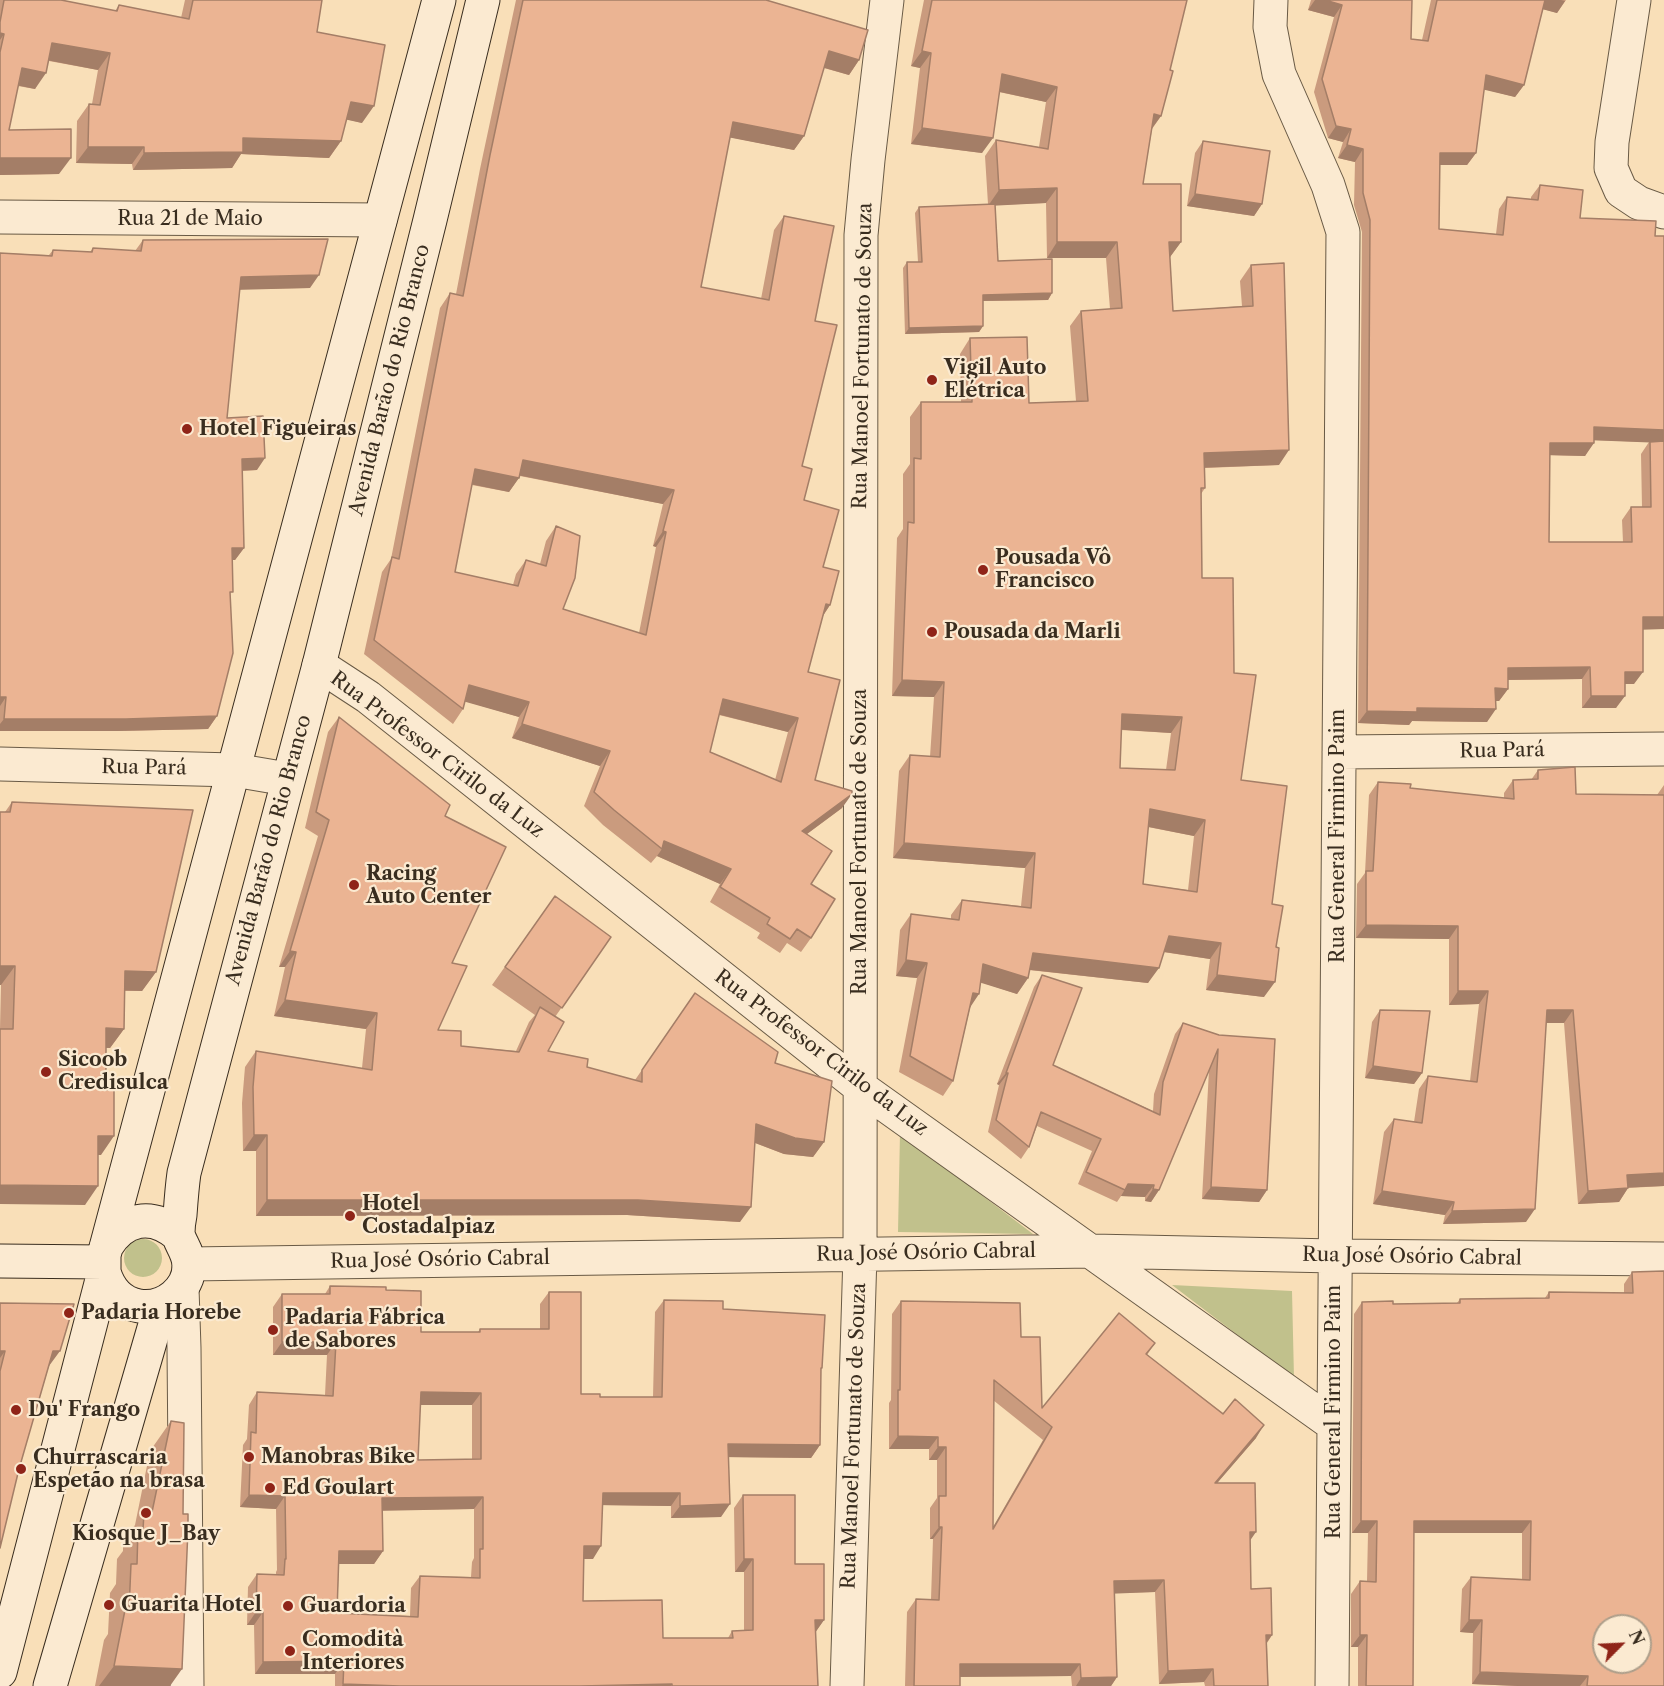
<!DOCTYPE html>
<meta charset="utf-8">
<style>
body{margin:0}
#map{position:relative;width:1664px;height:1686px;overflow:hidden;background:#f9dfb8;font-family:"Libre Caslon Text",serif}
canvas{display:block}
.north{position:absolute;left:1592px;top:1614px;width:60px;height:60px;box-sizing:border-box;background:#fbead1;border:2px solid #ad9e8a;border-radius:50%;rotate:66deg;font-size:16px;font-weight:700;line-height:24px;text-align:center;color:#392d1f}
.north::after{content:'';display:block;margin:auto;width:21px;height:27px;background:#8f2418;clip-path:polygon(50% 0,100% 100%,50% 72%,0 100%)}
</style>
<div id="map">
<canvas width="1664" height="1686"></canvas>
<div class="north">N</div>
</div>
<script>
const ctx = document.querySelector('canvas').getContext('2d');
ctx.lineJoin = 'round';
function fill(path, color) {
  ctx.fillStyle = color;
  ctx.fill(path, 'evenodd');
}
function trace(path, color, width, dash) {
  ctx.strokeStyle = color;
  ctx.lineWidth = width;
  ctx.lineCap = dash ? 'butt' : 'round';
  ctx.setLineDash(dash || []);
  ctx.stroke(path);
}
function drawText(font, color, halo, rows, align = 'center') {
  ctx.font = font + ' "Libre Caslon Text",serif';
  ctx.lineWidth = 4.5;
  ctx.setLineDash([]);
  ctx.textBaseline = 'middle';
  ctx.strokeStyle = halo;
  ctx.fillStyle = color;
  for (const [text, x, y, turn = 0] of rows) {
    ctx.save();
    ctx.translate(x, y);
    ctx.rotate((+turn || 0) * Math.PI / 180);
    ctx.textAlign = isNaN(turn) ? turn : align;
    if (halo) ctx.strokeText(text, 0, 0);
    ctx.fillText(text, 0, 0);
    ctx.restore();
  }
}
fill(new Path2D(`
 M900,1133L1033,1234L898,1232Z
 M124 1258a19 19 0 1 1 38 0a19 19 0 1 1-38 0Z
 M1172,1285L1292,1291L1294,1378Z`), '#c1c18c');
const street = new Path2D(`
 M1271,0L1270,27L1279,74L1328,185L1343,232L1332,1686
 M1634,0L1612,142L1611,168L1621,191L1639,203L1664,212
 M0,217L380,220
 M319,665L368,697L860,1087L1334,1425
 M1339,752L1664,749
 M0,764L234,770L287,779
 M189,1264L1092,1251L1335,1256L1664,1259
 M182,1288L184,1348L187,1686
 M847,1686L860,1254L861,235L868,160L887,0`);
const secondary = new Path2D(`
 M106,1247C123,1218 152,1212 178,1235
 M0,1261L103,1262
 M104,1272C109,1289 120,1303 139,1306C164,1310 190,1290 189,1264C188,1251 179,1242 178,1233C178,1227 179,1220 180,1215C181,1201 182,1187 184,1173L319,665L430,220L483,0
 M0,1672L104,1272V1255L439,0
 M50,1686L161,1304`);
trace(street, '#695a45', 35);
trace(secondary, '#392d1f', 35);
trace(street, '#fbead1', 33);
trace(secondary, '#fbead1', 33);
fill(new Path2D(`
 M0,0H61L115,11L119,5L181,18L185,0H322L317,32L362,123L346,119L341,141L329,158L241,154L232,168L133,170L132,164L76,163L77,121L89,104H92L98,70L49,61L35,89L18,86L9,130L59,174L0,175Z
 M516,0H766L859,60L849,75L824,68L804,136L794,150L729,137L701,287L761,299L774,230L784,216L815,321L802,466L804,500L823,567L830,605L823,616L808,672L815,780L842,808L807,834L811,884V938L801,952L787,943L780,953L757,938L760,933L710,902L720,884L657,856L651,863L603,825L584,806L600,766L512,738L519,717L465,701L463,709L453,724L364,654L382,572L391,559L440,308L450,293L456,294L480,169ZM520,476L663,504L653,546L656,547L639,633L563,609L556,526L546,541L540,564L526,560L516,574L513,585L455,572L472,485L509,492ZM719,715L788,732L775,780L710,752Z
 M924,0H1187L1170,70L1161,116L1152,129L1143,184L1181,242L1170,257L1173,311L1242,306L1240,281L1251,265L1279,465L1205,468V488L1201,494L1202,578L1234,673L1241,780L1272,904L1264,997L1206,990L1210,959L1163,952L1148,983L1029,970L1028,978L1017,994L981,982L970,1008L953,1081L943,1096L899,1072L917,978L896,976L900,930L911,914L951,919V915L962,900L1021,906L1025,868L893,858L899,771L910,755L930,757L934,697L892,696L897,538L903,529V474L910,464V417L921,402H961L960,354L970,338L1029,403L1076,401L1070,326L1081,311L1110,309L1106,258H1047L1046,203L995,205L998,261L1052,293L1048,300L983,301V326L979,332L905,334L903,268L907,262H918L915,213L919,207L988,204L985,156L996,140L1039,147L1046,102L999,92L982,153L911,144L920,68L911,66ZM1121,730L1171,733L1166,770L1120,768ZM1148,827L1194,836L1188,890L1143,884Z
 M1311,0H1412L1411,39L1422,40L1431,0H1566L1557,13L1543,9L1524,85L1515,97L1484,89L1476,153L1467,165H1440L1439,229L1496,234L1499,209L1507,197L1531,199V197L1540,185L1580,218L1655,236L1664,629H1643L1634,684H1625L1616,708H1582V679L1508,680V689L1499,701H1495L1487,722L1412,721L1409,725L1358,723L1362,232L1354,205L1355,162L1338,158L1343,142L1328,138L1314,92L1334,17L1308,10ZM1594,440L1649,442L1641,454L1642,507H1631L1622,520L1623,542H1549L1550,455L1585,456Z
 M1203,141L1262,204L1254,216L1187,206L1195,153Z
 M143,240L310,288L240,289L227,418L257,470L242,471L244,548L235,560H232L230,596L217,716L208,729L117,731H0V253L49,255L53,250L90,252L93,248L135,251Z
 M339,717L445,816L452,963L438,1030L461,1046L516,1051L529,1022L535,1015L492,985L555,896L611,937L555,1017L548,1051L587,1067L635,1080L695,993L775,1063L824,1142L813,1157L784,1154L755,1143L740,1222L627,1215L256,1216V1151H243L242,1103L245,1067L256,1051L362,1068L366,1029L274,1016L285,967H279L318,836L305,828L328,732Z
 M1538,770L1576,794L1657,795L1664,785V1186L1628,1188L1619,1202L1578,1204L1564,1023H1546L1526,1222L1443,1224L1445,1215L1373,1204L1384,1132L1394,1119L1414,1122L1419,1089L1428,1076L1470,1081L1479,1004L1449,1005V939L1356,938L1357,884L1365,873L1369,795L1378,782L1410,788L1504,798V793L1513,780H1531Z
 M12,802L156,972L142,991H125L124,1029L110,1048H106L101,1155H98L85,1205L0,1029L1,985H0V812H5Z
 M1042,975L1053,1065L1153,1111L1154,1094L1175,1034L1183,1023L1219,1035L1267,1190L1259,1202L1202,1199L1209,1070L1159,1190L1151,1202L1145,1201V1197L1121,1196L1117,1202L1078,1184L1092,1151L1037,1126L1029,1147L1021,1159L988,1132L999,1085L997,1084L1034,987Z
 M1380,1010L1422,1073L1414,1084L1365,1078L1372,1022Z
 M1632,1272L1664,1686H1518L1472,1684L1473,1633L1460,1632L1462,1589L1471,1577L1522,1579V1533H1414L1413,1686H1358V1647H1351V1594L1360,1581H1367L1368,1533H1352L1354,1314L1362,1302L1393,1304L1457,1303L1460,1299L1545,1298L1549,1292L1624,1293V1284Z
 M330,1286L386,1290L421,1332H478L480,1329H540V1304L549,1292L581,1394L600,1397H653L655,1312L664,1300L723,1309L820,1371V1445L811,1458L729,1457L721,1517L671,1518V1506L602,1505L593,1559H584L583,1601L663,1638H728L732,1631H744V1572H735L734,1508L743,1495L795,1564L824,1620L815,1632L818,1686H335V1674H255L254,1625H247L248,1587L257,1574L276,1575V1572L277,1570L276,1509L240,1507L243,1445L247,1439L249,1405L257,1392L325,1395L327,1355H273V1307L282,1294H325ZM420,1405H472V1459L418,1460ZM474,1509V1558L472,1562L471,1577L420,1576L411,1588L410,1616L337,1613L339,1564H374L383,1551L382,1510Z
 M901,1301L1021,1337L1042,1408L1155,1343L1147,1355L1256,1438L1217,1483L1250,1541L1251,1589L1272,1635L1267,1643L1268,1686H1205L1204,1682L1159,1684L1155,1592L1114,1593L1117,1677L1111,1686H1072L1071,1676L960,1677V1686H905L907,1612L916,1599H931L933,1539H930V1508L937,1498V1460H929V1449H889V1403L891,1400L892,1314ZM993,1400L1043,1440L993,1527Z
 M0,1303L49,1366L19,1469L0,1548Z
 M171,1421L170,1686H95L104,1640L108,1634L110,1593L116,1584L117,1559L123,1551V1542L135,1525L150,1451Z`), '#ca9b7e');
fill(new Path2D(`
 M1315,0H1325L1342,5L1334,17L1308,10Z
 M1543,0H1561L1565,1L1557,13L1538,8Z
 M0,33L4,34L0,40Z
 M52,43L110,53L98,70L41,59Z
 M829,51L859,60L849,75L818,66Z
 M922,51L931,53L920,68L911,66Z
 M22,68L46,73L35,89L11,84Z
 M1002,74L1057,87L1046,102L991,90Z
 M1486,75L1524,85L1515,97L1477,88Z
 M351,102L374,106L362,123L339,118Z
 M1154,114L1161,116L1150,131Z
 M733,122L804,136L794,150L722,136Z
 M1336,126L1351,129L1343,142L1328,138Z
 M922,128L993,138L982,153L911,144Z
 M243,138L341,141L329,158L241,154L232,168L133,170L144,153Z
 M1347,145L1363,149L1355,162L1338,158Z
 M88,147H144L132,164L76,163Z
 M1440,153H1476L1467,165H1432Z
 M0,158H71L59,174L0,175Z
 M1057,188L1046,203L988,206L999,190Z
 M1195,194L1262,204L1254,216L1187,206Z
 M1057,242H1117L1106,258H1047Z
 M1169,242H1181L1170,257Z
 M319,275L310,288L233,290L241,277Z
 M1052,293L1048,300L978,301L983,295Z
 M983,326L979,332L905,334L909,328Z
 M1594,427L1664,430V441L1663,443L1586,440Z
 M1550,443H1594L1585,456L1542,455Z
 M1289,450L1279,465L1194,468L1204,453Z
 M265,458L257,470L233,471L242,459Z
 M523,460L674,490L663,504L512,474Z
 M475,469L519,478L509,492L465,483Z
 M663,531L666,532L656,547L653,546Z
 M232,548H244L235,560H223Z
 M826,604L830,605L820,620Z
 M1643,617H1664V629L1634,630Z
 M1590,667L1582,679L1500,680L1508,668Z
 M1625,672H1643L1634,684H1616Z
 M902,680L944,682L934,697L892,696Z
 M469,685L529,702L519,717L459,700Z
 M1495,688L1508,689L1499,701H1487Z
 M1591,696H1625L1616,708H1582Z
 M0,697H6L0,706Z
 M723,699L798,718L788,732L713,713Z
 M1417,708L1496,709L1487,722L1412,721L1409,725L1358,723L1367,711Z
 M1122,714L1182,717L1171,733L1111,729Z
 M217,716L208,729L117,731H0V724L4,719Z
 M522,724L610,751L600,766L512,738Z
 M852,794L842,808L792,845L802,831Z
 M1150,809L1205,820L1194,836L1139,825Z
 M664,841L731,869L720,884L657,856L662,849Z
 M904,843L1035,853L1025,868L893,858Z
 M1366,925L1458,926L1449,939L1356,938Z
 M1169,936L1221,943L1210,959L1158,951Z
 M290,951L296,952L285,967H279Z
 M1033,953L1159,968L1148,983L1022,969Z
 M906,960L927,963L917,978L896,976Z
 M983,964L1028,978L1017,994L972,980Z
 M0,966H15L1,985H0Z
 M125,971L156,972L142,991L112,990Z
 M1217,975L1275,982L1264,997L1206,990Z
 M1458,991H1488L1479,1004L1449,1005Z
 M973,993L979,994L969,1009Z
 M285,1000L377,1013L366,1029L274,1016Z
 M1547,1010H1573L1564,1023H1538Z
 M106,1028L124,1029L110,1048L92,1047Z
 M1373,1066L1422,1073L1414,1084L1365,1078Z
 M1006,1073H1008L999,1085L997,1084Z
 M756,1124L824,1142L813,1157L784,1154L745,1139Z
 M254,1135H267L256,1151H243Z
 M98,1136H114L101,1155H85Z
 M1664,1173V1186L1618,1188L1627,1175Z
 M1128,1184L1154,1185L1145,1197L1121,1196Z
 M0,1185L98,1186L85,1205L0,1204Z
 M1211,1187L1267,1190L1259,1202L1202,1199Z
 M1628,1188L1619,1202L1578,1204L1588,1191Z
 M1153,1189L1159,1190L1151,1202L1145,1201Z
 M1382,1191L1454,1202L1445,1215L1373,1204Z
 M267,1200H638L751,1207L740,1222L627,1215L256,1216Z
 M1535,1209L1526,1222L1443,1224L1452,1211Z
 M282,1342H336L327,1355H273Z
 M0,1351H5L0,1358Z
 M53,1351H60L49,1366H42Z
 M421,1392L481,1393L472,1405H412Z
 M1264,1425L1256,1438L1206,1496L1215,1483Z
 M898,1436L938,1437L929,1449H889Z
 M728,1444L820,1445L811,1458L719,1457Z
 M938,1447H946L937,1460H929Z
 M603,1493H680L671,1506L594,1505Z
 M249,1495L285,1496L276,1509L240,1507Z
 M483,1497L474,1509L373,1511L382,1498Z
 M730,1504L721,1517L671,1518L680,1506Z
 M1361,1521H1377L1368,1533H1352Z
 M1414,1521H1531L1522,1533H1405Z
 M939,1527H942L933,1539H930Z
 M1250,1532H1256L1247,1545Z
 M584,1546H601L593,1559H575Z
 M339,1551H383L374,1564H331Z
 M744,1559H753L744,1572H735Z
 M1164,1580L1155,1592L1105,1594L1114,1581Z
 M256,1612H263L254,1625H247Z
 M815,1620H824L815,1633Z
 M1469,1620H1482L1473,1633L1460,1632Z
 M1266,1635H1272L1263,1648Z
 M1360,1635H1367L1358,1647H1351Z
 M344,1661L335,1674H255L263,1662Z
 M960,1664H1080L1071,1676L951,1677Z
 M114,1666L182,1669L170,1686H99Z
 M1213,1669L1204,1682L1159,1684L1168,1671Z
 M1480,1672L1588,1676L1580,1686H1518L1472,1684Z
 M1117,1677L1111,1686H1076L1081,1678Z
 M343,1684L400,1686H342Z
 M672,1684L671,1686H580V1685Z`), '#a47e67');
const building = new Path2D(`
 M4,0H61L117,11L119,5L189,19L193,0H322L317,32L385,45L374,106L351,102L341,141L243,138V152L144,153V147H88L89,104L100,105L110,53L52,43L46,73L22,68L9,130L71,129V158H0V52L4,34L0,33V22Z
 M523,0H766L868,30L859,60L829,51L804,136L733,122L701,287L769,300L784,216L834,226L815,321L837,325L802,466L812,469L804,500L839,510L823,567L839,571L830,605L826,604L808,672L840,680L815,780L852,791V794L802,831L832,851L811,884L835,899L811,938L797,929L790,939L767,924L770,918L720,887L731,869L664,841L662,849L614,810L594,792L610,751L522,724L529,702L469,685L463,709L374,640L392,557L399,559L450,293L463,296L490,155ZM523,460L674,490L663,531L666,532L646,635L563,609L575,578L580,536L556,526L546,566L526,560L518,586L455,572L475,469L519,478ZM723,699L798,718L781,782L710,752Z
 M932,0H1187L1170,70L1173,71L1161,116L1154,114L1143,184H1181V242H1169L1173,311L1253,306L1251,265L1284,263L1289,450L1204,453L1205,488H1201L1202,578H1233L1234,673L1256,675L1241,780L1287,786L1272,904L1283,906L1276,947L1279,948L1275,982L1217,975L1221,943L1169,936L1159,968L1033,953L1028,978L983,964L979,994L973,993L953,1081L910,1056L927,963L906,960L911,914L959,920L962,900L1031,908L1035,853L904,843L910,755L940,757L944,682L902,680L908,522L914,523V458L921,459V402H972L970,338L1027,337L1029,403L1088,401L1081,311L1122,308L1117,242H1057V188L999,190L996,140L1048,149L1057,87L1002,74L993,138L922,128L931,53L922,51ZM1122,714L1182,717L1175,770L1120,768ZM1150,809L1205,820L1197,892L1143,884Z
 M1325,0H1412L1411,39L1428,41L1437,0H1545L1524,85L1486,75L1476,153H1440L1439,229L1503,235L1507,197L1538,200L1540,185L1583,190L1580,218L1656,221L1655,236H1664V430L1594,427V443H1550L1549,542H1632L1631,507H1651L1650,442L1664,441V617H1643V672H1625V696H1591L1590,667L1508,668V689L1495,688L1496,709L1417,708V712L1367,711L1370,220L1363,193V149L1347,145L1351,129L1336,126L1322,79L1342,5Z
 M1203,141L1270,151L1262,204L1195,194Z
 M995,204L998,261L1052,259V293L983,295V326L909,328L907,262H922L919,207Z
 M328,239L319,275L241,277L227,418L263,416L265,458L242,459L244,548H232L233,592H230L233,653L217,716L126,719H4L6,697H0V253L52,256L53,250L92,252L93,248L141,251L143,240Z
 M339,717L450,805L445,816L506,847L452,963L467,966L438,1030L461,1031V1046L519,1052L540,1007L564,1022L548,1051L588,1059L587,1067L642,1082V1070L695,993L778,1052L775,1063L832,1081L824,1142L795,1138L756,1124L751,1207L638,1200H267V1135H254L253,1087L256,1051L372,1070L377,1013L285,1000L296,952L290,951L329,820L316,812Z
 M1575,767L1576,794L1664,795V1173L1627,1175L1628,1188L1588,1191L1573,1010H1547L1535,1209L1452,1211L1454,1202L1382,1191L1394,1119L1422,1123L1428,1076L1477,1082L1488,991H1458V926L1366,925V871H1373L1378,782L1411,784L1410,788L1514,799L1513,780L1538,779V770Z
 M12,802L193,810L156,972L125,971L124,1029L106,1028V1090H114V1136H98V1186L0,1185V1029H13L15,966H0V812H10Z
 M555,896L611,937L562,1008L505,967Z
 M1042,975L1082,988L1053,1065L1160,1115L1163,1082L1183,1023L1219,1035L1275,1039L1267,1190L1211,1187L1218,1049L1159,1190L1153,1189L1154,1185L1128,1184L1125,1190L1086,1172L1101,1139L1041,1112L1029,1147L996,1120L1008,1073H1006Z
 M1380,1010L1430,1011L1422,1073L1373,1066Z
 M1664,1271V1686H1587L1588,1676L1480,1672L1482,1620H1469L1471,1577L1530,1580L1531,1521H1414L1413,1686H1366L1367,1635H1360V1581L1376,1582L1377,1521H1361L1362,1302L1393,1301V1304L1460,1303V1299L1549,1298V1292L1633,1293L1632,1272ZM1604,1626H1640V1662H1604Z
 M330,1286L386,1287V1290L421,1291V1332H480V1329H549V1292H581V1394H600V1397H662L664,1300L723,1301V1309L825,1315L822,1368H821L820,1445L728,1444L730,1504L680,1506V1493H603L601,1546H584L583,1601L662,1600L663,1638H733L732,1631L753,1630V1559H744L743,1495H795V1564H824V1620H815L818,1686H672V1684L580,1686H400L343,1684L344,1661L263,1662V1612H256L257,1574L284,1575L285,1559H286L285,1496L249,1495L251,1432L256,1433L257,1392L333,1396L336,1342H282V1294H330ZM421,1392L481,1393V1459L418,1460ZM483,1497V1549H480V1578L420,1576L418,1617L337,1613L339,1551H383L382,1498Z
 M901,1301L1020,1303L1021,1337H1040L1042,1408L1119,1313L1155,1343L1146,1354L1223,1414L1235,1399L1264,1425L1215,1483H1255L1256,1532H1250L1251,1589L1271,1588L1272,1635H1266L1268,1686H1214L1213,1669L1168,1671L1164,1580L1114,1581L1117,1677L1081,1678L1080,1664H960V1686H914L916,1599L939,1600L942,1527H939V1496H946V1447H938V1437L898,1436V1390H900ZM994,1380L1052,1427L993,1529Z
 M0,1303L74,1304L60,1351H53L19,1469L0,1548V1371L5,1351H0Z
 M171,1421L184,1423L183,1514H188V1529L182,1669L114,1666L125,1610H129L131,1564H137L138,1529L143,1530L144,1512H152Z`);
fill(building, '#ebb493');
trace(building, '#a47e67', 1.5);
for (const [x, y, r, color] of [
 [932,380,6,"#8f2418"],
 [187,429,6,"#8f2418"],
 [983,570,6,"#8f2418"],
 [932,632,6,"#8f2418"],
 [354,885,6,"#8f2418"],
 [46,1072,6,"#8f2418"],
 [350,1216,6,"#8f2418"],
 [69,1313,6,"#8f2418"],
 [273,1330,6,"#8f2418"],
 [16,1410,6,"#8f2418"],
 [249,1457,6,"#8f2418"],
 [21,1469,6,"#8f2418"],
 [270,1488,6,"#8f2418"],
 [146,1513,6,"#8f2418"],
 [109,1605,6,"#8f2418"],
 [288,1606,6,"#8f2418"],
 [290,1651,6,"#8f2418"]
]) {
  const dot = new Path2D();
  dot.arc(x, y, r, 0, 2 * Math.PI);
  ctx.fillStyle = color;
  ctx.fill(dot);
  trace(dot, '#fbead1', 2);
}
drawText('20px', '#392d1f', '#fbead1', [
 ["Rua 21 de Maio",190,219],
 ["Rua Manoel Fortunato de Souza",863,356,-89],
 ["Avenida Barão do Rio Branco",390,380,-76],
 ["Rua Pará",1502,751,-1],
 ["Rua Professor Cirilo da Luz",437,755,37],
 ["Rua Pará",144,768,1],
 ["Rua General Firmino Paim",1338,836,-90],
 ["Rua Manoel Fortunato de Souza",860,842,-90],
 ["Avenida Barão do Rio Branco",269,850,-75],
 ["Rua Professor Cirilo da Luz",821,1053,37],
 ["Rua José Osório Cabral",926,1253,-1],
 ["Rua José Osório Cabral",1412,1257,1],
 ["Rua José Osório Cabral",440,1260,-1],
 ["Rua General Firmino Paim",1334,1412,-90],
 ["Rua Manoel Fortunato de Souza",854,1436,-88]
]);
drawText('bold 20px', '#392d1f', '#fbead1', [
 ["Vigil Auto",944,368],
 ["Elétrica",944,391],
 ["Hotel Figueiras",199,429],
 ["Pousada Vô",995,558],
 ["Francisco",995,581],
 ["Pousada da Marli",944,632],
 ["Racing",366,874],
 ["Auto Center",366,897],
 ["Sicoob",58,1060],
 ["Credisulca",58,1083],
 ["Hotel",362,1204],
 ["Costadalpiaz",362,1227],
 ["Padaria Horebe",81,1313],
 ["Padaria Fábrica",285,1318],
 ["de Sabores",285,1341],
 ["Du' Frango",28,1410],
 ["Manobras Bike",261,1457],
 ["Churrascaria",33,1458],
 ["Espetão na brasa",33,1481],
 ["Ed Goulart",282,1488],
 ["Kiosque J_Bay",146,1534,"center"],
 ["Guarita Hotel",121,1605],
 ["Guardoria",300,1606],
 ["Comodità",302,1640],
 ["Interiores",302,1663]
], 'left');
</script>
